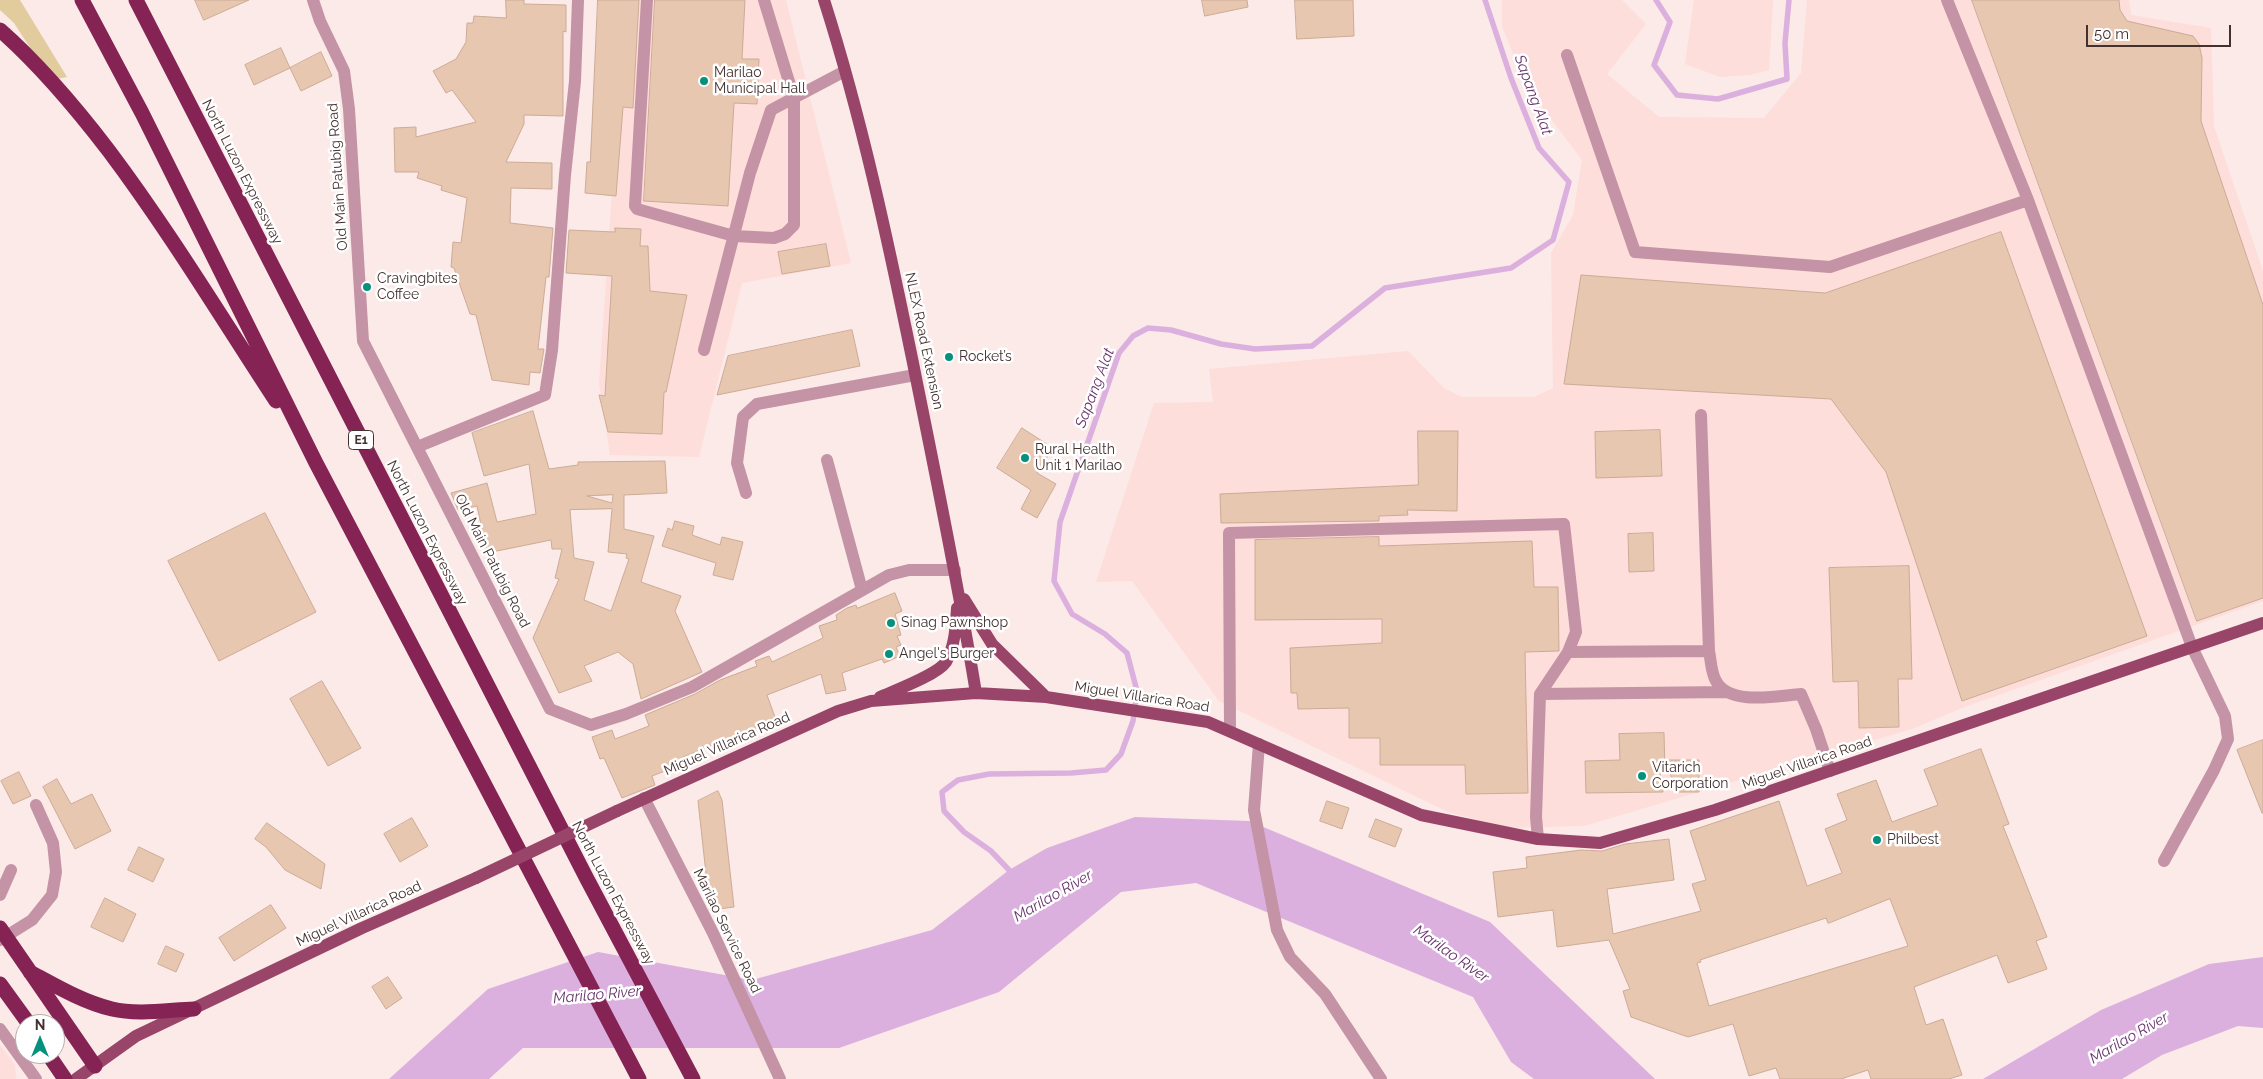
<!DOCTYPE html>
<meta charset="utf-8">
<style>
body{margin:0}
#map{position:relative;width:2263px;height:1079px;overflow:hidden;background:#fbeae8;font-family:Raleway,sans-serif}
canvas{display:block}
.north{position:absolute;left:15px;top:1014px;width:50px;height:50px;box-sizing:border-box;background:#fff;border:1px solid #b3adac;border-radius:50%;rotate:0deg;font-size:14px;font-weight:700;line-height:20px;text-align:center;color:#42312f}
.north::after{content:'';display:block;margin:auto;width:18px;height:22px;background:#05917c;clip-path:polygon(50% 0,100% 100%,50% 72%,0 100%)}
.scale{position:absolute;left:2086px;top:25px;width:145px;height:22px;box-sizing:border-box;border:2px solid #42312f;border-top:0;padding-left:6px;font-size:15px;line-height:18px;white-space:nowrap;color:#42312f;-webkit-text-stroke:4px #fff;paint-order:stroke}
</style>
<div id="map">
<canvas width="2263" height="1079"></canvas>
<div class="north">N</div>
<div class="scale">50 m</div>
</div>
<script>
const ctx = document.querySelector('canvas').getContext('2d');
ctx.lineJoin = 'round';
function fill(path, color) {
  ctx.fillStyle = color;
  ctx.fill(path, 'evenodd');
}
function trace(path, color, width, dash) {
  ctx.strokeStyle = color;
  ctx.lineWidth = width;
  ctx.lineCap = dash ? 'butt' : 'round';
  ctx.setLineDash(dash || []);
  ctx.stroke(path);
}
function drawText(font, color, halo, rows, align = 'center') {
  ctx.font = font + ' Raleway,sans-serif';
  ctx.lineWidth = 5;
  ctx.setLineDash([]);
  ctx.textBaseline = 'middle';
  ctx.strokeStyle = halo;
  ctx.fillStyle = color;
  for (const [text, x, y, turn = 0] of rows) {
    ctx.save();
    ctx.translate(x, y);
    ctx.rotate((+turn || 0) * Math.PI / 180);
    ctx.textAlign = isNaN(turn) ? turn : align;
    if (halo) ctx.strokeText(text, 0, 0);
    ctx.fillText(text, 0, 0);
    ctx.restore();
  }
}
fill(new Path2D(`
 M625,0H786L851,263L742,283L699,457L610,455L599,383Z
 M1502,0H1622L1646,24L1607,74L1659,117L1764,118L1801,73L1807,0H2129L2131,15L2211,28L2214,126L2263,271V601L1962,708L1912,729L1584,826L1507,828L1448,812L1219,701L1132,581L1096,582L1154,403L1213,402L1209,369L1408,351L1444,388L1462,397H1534L1553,388L1551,253L1573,215L1582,160L1527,87L1502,27Z
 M1694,0H1773L1769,70L1750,75L1720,77L1685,64Z
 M0,1045L15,1065L16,1079H0Z`), '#fddedb');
fill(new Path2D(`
 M0,0H20L67,77L51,80L14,23L0,10Z`), '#e2cc9e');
fill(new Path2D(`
 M1135,817L1249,821L1490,922L1655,1079H1534L1511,1062L1473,997L1196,883L1121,892L999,992L839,1048H523L489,1079H389L488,989L598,952L752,980L932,930L1009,870L1047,848Z
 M2263,957V1028L2238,1026L2162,1055L2122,1079H1983L2101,1010L2209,964Z`), '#dbb0de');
trace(new Path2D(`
 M1656,0L1670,22L1654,65L1677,95L1718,99L1787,79L1785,43L1789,0
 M1010,876L1009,870L991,851L964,832L944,811L942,792L958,780L989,774L1071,773L1106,770L1121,754L1133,721L1137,691L1127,653L1105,634L1072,614L1054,581L1060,522L1119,353L1133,336L1148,328L1171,330L1221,344L1255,349L1312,346L1385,288L1511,268L1553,240L1569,182L1539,148L1511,78L1485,0`), '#dbb0de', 5.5);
const building = new Path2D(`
 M195,0H249L204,20Z
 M506,0H524V4L566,5V32L563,31V116L524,115V124L506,162L552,163V189L511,188L510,223L553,228L549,277H546L538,349H544L540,373L530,372L529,385L492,380L476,315L470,314L454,268L451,267L453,242L461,243L467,198L441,190L442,186L417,178L419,172H395L394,128L416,127V137L476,122L452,90L446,93L433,71L456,59L466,42L467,23H473L474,16L506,18Z
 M598,0H639L633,108L623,107L616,196L585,193L587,162H590Z
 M655,0H745L742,59H759L757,104L734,103L728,206L644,201Z
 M1202,0H1247L1248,7L1205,16Z
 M1295,0H1353L1354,36L1297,39Z
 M1972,0H2119L2120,10L2127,21L2193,36L2199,44L2202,58L2201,121L2263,305V598L2197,621Z
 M281,48L290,68L254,85L245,65Z
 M321,52L332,76L301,91L290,68Z
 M615,228L641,229L640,246H648L650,291L687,295L666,392H664L662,434L608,432L599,395L605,396L612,276L566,273L569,230L615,232Z
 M2001,232L2147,636L1962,701L1886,472L1831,399L1564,384L1581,275L1825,293Z
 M826,244L830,266L782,274L778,252Z
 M852,330L860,366L717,395L728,356Z
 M533,411L549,469L578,465V462L665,461L667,493L624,495V529L654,536L641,582L681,596L675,611L702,672L641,699L633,664L618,652L584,666L592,681L559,693L533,638L559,579L555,578L562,549H552L551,540L487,553L477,506L458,510L451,493L487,483L497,522L536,514L529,464L484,476L472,433ZM613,495L612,503L587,496ZM612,509L608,552L627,554L626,558L629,559L611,611L584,600L594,562L574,558L570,510Z
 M1022,428L1053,448L1037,473L1056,484L1037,518L1021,509L1031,490L997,468Z
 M1660,430L1662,476L1596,478L1595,432Z
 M1418,431H1458L1457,511L1407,510L1408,515L1379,516V521L1221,523L1220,494L1418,485Z
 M265,513L316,612L219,661L168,561Z
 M675,521L694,526L692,535L720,545L722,537L743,542L733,580L713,575L716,563L662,546L668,528L672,530Z
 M1653,533L1654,571L1629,572L1628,534Z
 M1379,537V546L1532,541L1534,587H1558L1559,651L1525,652L1528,793L1466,794L1465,765H1380V738H1349V708L1298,709L1297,693H1291L1290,648L1382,643V619L1255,620V540Z
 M1909,566L1912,679H1898L1899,727L1859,728L1858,681L1833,682L1829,568Z
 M895,593L902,611L895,614L901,635L897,636L901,645L896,647L900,656L884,663L882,659L842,673L846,690L826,694L821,674L767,695L776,720L683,757L686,763L652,776L655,785L622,798L604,758L600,759L592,737L612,730L615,739L649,726L645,715L695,694L720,680L757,666L755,661L769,656L772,662L823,638L819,626L837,620L836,615L847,608L856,605L857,608Z
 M322,681L361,748L328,766L290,699Z
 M1664,733L1665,771L1660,772L1663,792L1586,793L1585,761L1620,760L1619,734Z
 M2263,740V813H2262L2237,750Z
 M1981,749L2009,824L2003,826L2047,937L2036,941L2047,969L2008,983L1997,955L1914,987L1926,1025L1943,1019L1962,1075L1949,1079H1871L1868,1070L1841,1079H1780L1776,1068L1749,1076L1733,1024L1688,1037L1631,1017L1623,991L1630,989L1609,940L1557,947L1553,910L1498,917L1493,872L1527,868L1526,857L1581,850L1602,851L1625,844L1669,839L1674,880L1607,889L1613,934L1701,911L1692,884L1706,880L1690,831L1779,801L1807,886L1842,873L1825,829L1847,820L1837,794L1876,780L1892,822L1938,805L1924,770ZM1890,899L1908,946L1709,1006L1697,963L1701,962L1700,960L1826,918L1828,923Z
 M1666,760H1699V792H1677Z
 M19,772L31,796L13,804L1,781Z
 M57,779L71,804L92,794L111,831L75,849L43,787Z
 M718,791L722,800L734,907L710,910L698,801Z
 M1327,801L1349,808L1342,829L1320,821Z
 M412,818L428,846L400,862L384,834Z
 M1376,819L1402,829L1395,847L1369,837Z
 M267,823L325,864L321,889L285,870L266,847L255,839Z
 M139,847L164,859L153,882L128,870Z
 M105,898L136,914L123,942L91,927Z
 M271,905L286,928L234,961L219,938Z
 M166,946L184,954L176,972L158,964Z
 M388,977L402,998L386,1009L372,987Z`);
fill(building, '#e8c7b1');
trace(building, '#ccab96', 1);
trace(new Path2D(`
 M313,0L320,21L344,71L349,109L363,341L550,709L591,725L626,714L692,687L889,575L909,570H955
 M647,0L635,206L637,209L734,236L774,238L785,234L794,225V98L764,0
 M1947,0L2028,200L2192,647L2225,716L2228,739L2214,770L2164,861
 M1567,55L1635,252L1830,267L2028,200
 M704,350L750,173L771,110L845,71
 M1701,415L1709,651C1711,660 1711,673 1716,681C1729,706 1777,696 1801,694L1816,729L1830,771
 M417,447L545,395L552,350L565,175L575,81L578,0
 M827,460L862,590
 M746,493L737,463L743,417L757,404L915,375
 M1568,652L1709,651
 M1230,731L1229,533L1564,524L1576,632L1568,652L1540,694
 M1259,744L1254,810L1277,930L1290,957L1325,994L1381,1079
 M644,798L713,933L780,1079
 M1538,839L1536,817L1540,694L1727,692
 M0,895L11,870
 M0,940L32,920L52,895L56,872L53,843L36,805
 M0,1029L36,1079`), '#c493a5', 12);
trace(new Path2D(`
 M824,0C862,119 888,241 913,363C935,473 958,582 976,693
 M964,599L992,644L1046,697
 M880,697C896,690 937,675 946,662C955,646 956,625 957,608
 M617,811L838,711L871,701L976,693L1046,697L1208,722L1421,815L1538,839L1600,843L1715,810L2263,623
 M76,1079L136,1036L362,928L476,878`), '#984569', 12);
trace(new Path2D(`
 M82,0L142,113L316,463L639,1079
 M136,0L587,879L693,1079
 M0,30C41,66 76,108 109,151C169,231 221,317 276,401
 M0,928L95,1066
 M30,972C56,986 83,1002 112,1009C137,1015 168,1010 194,1009
 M0,984L29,1024
 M48,1054L65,1079`), '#852454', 15);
trace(new Path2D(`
 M476,878L617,811`), '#984569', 12);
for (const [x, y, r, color] of [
 [704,81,5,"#05917c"],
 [367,287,5,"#05917c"],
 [949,357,5,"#05917c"],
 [1025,458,5,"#05917c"],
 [891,623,5,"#05917c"],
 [889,654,5,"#05917c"],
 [1642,776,5,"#05917c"],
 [1877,840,5,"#05917c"]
]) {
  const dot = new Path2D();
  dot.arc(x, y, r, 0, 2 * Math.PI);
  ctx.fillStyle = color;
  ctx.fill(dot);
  trace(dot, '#fff', 2);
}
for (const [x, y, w] of [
 [361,440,25]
]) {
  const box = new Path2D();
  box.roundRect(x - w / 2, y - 9.5, w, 19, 4);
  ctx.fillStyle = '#fff';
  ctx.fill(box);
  trace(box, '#42312f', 1);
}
drawText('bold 12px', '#42312f', null, [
 ["E1",361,440]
]);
drawText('14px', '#42312f', '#fff', [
 ["Marilao",714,73],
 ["Municipal Hall",714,89],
 ["Cravingbites",377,279],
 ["Coffee",377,295],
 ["Rocket’s",959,357],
 ["Rural Health",1035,450],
 ["Unit 1 Marilao",1035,466],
 ["Sinag Pawnshop",901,623],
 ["Angel's Burger",899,654],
 ["Vitarich",1652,768],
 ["Corporation",1652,784],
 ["Philbest",1887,840]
], 'left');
drawText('14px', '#42312f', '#fff', [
 ["North Luzon Expressway",242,172,63],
 ["Old Main Patubig Road",338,177,-94],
 ["NLEX Road Extension",924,341,78],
 ["North Luzon Expressway",427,533,63],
 ["Old Main Patubig Road",492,561,63],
 ["Miguel Villarica Road",1142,697,9],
 ["Miguel Villarica Road",727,744,-24],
 ["Miguel Villarica Road",1807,763,-19],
 ["North Luzon Expressway",613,893,62],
 ["Miguel Villarica Road",359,914,-25],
 ["Marilao Service Road",727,931,64]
]);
drawText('italic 15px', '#67336c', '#fff', [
 ["Sapang Alat",1533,95,70],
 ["Sapang Alat",1095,388,-69],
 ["Marilao River",1053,896,-30],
 ["Marilao River",1451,954,35],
 ["Marilao River",597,995,-5],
 ["Marilao River",2129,1038,-30]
]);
</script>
